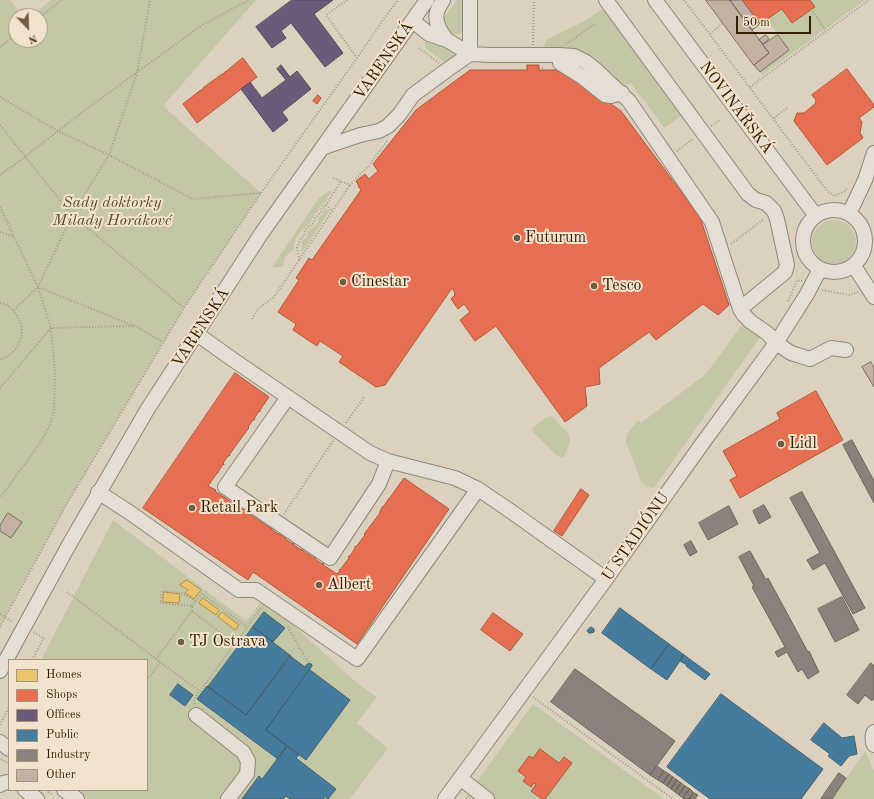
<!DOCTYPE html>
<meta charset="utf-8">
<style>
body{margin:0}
#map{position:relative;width:874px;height:799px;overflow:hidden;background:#dcd1bf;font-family:"Old Standard TT",serif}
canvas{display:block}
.legend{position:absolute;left:8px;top:659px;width:140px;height:132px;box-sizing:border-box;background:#f1e3cd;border:1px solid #a5947c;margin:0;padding:5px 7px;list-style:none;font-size:12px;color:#341d02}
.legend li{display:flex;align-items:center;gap:8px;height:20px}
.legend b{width:20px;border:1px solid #a5947c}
.north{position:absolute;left:8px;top:8px;width:40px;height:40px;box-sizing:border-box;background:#f1e3cd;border:1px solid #a5947c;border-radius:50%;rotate:157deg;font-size:11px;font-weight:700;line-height:16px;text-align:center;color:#341d02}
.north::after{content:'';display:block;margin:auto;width:14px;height:18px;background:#6f5c44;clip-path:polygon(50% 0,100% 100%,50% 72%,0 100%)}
.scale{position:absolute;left:736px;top:16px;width:75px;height:18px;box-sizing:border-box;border:2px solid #341d02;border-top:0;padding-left:5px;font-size:12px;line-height:14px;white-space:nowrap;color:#341d02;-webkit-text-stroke:3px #f1e3cd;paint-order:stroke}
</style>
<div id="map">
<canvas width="874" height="799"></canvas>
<ul class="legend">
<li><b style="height:11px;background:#e9c46a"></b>Homes</li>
<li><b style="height:11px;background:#e76f51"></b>Shops</li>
<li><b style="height:11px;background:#6d597a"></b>Offices</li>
<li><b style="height:11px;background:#457b9d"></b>Public</li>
<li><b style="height:11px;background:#8a817c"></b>Industry</li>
<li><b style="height:11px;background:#c3b1a4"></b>Other</li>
</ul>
<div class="north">N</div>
<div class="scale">50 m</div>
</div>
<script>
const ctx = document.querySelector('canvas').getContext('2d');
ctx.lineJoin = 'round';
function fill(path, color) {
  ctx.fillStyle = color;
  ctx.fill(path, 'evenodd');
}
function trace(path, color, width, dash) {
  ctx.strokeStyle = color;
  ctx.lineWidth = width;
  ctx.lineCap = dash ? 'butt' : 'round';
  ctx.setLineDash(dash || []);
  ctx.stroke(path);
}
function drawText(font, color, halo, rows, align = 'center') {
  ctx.font = font + ' "Old Standard TT",serif';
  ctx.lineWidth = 4;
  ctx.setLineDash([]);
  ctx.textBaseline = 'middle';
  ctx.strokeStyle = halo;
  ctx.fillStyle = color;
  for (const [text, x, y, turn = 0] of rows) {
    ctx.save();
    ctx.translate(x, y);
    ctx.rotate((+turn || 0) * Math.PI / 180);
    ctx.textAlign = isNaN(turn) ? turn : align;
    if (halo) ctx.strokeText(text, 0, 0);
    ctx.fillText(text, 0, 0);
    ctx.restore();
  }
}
fill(new Path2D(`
 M0,0H10L22,16H16V40H40V16H31L51,0H256L163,106L261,193L184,308L65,507L0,627Z
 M457,0H466L465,29C457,41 446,30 440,23Z
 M810,0H865L762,75L760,72L789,50L767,19L782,9L792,23L815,7Z
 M604,8L620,31L682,115L664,128L648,105L630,83L622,90L587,58L545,49L544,46L546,40L588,19Z
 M429,39L455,51C455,58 451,60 446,63L425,48V43Z
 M330,190L332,193L328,196L326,201L320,206L319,210L314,215L310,224L303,229L296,238L293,250L285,257L283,267H272L319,198Z
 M324,208L330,210L301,254L302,241L307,237L308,231L317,224L319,217L323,213Z
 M812 242a22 22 0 1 1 44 0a22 22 0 1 1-44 0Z
 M743,323L761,336L654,488L647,487L641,481L626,443L627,434L638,420L641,423L706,374Z
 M552,416L570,436V442L564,457L562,458L556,455L533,432L532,428L547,417Z
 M113,520L246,621L261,602L292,624L358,684L377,697L357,723L388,748L350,799H86L73,790H147V660H41Z
 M533,704L664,799H464Z
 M865,751L874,771V799H832Z`), '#c4c7a5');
const homes = new Path2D(`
 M187,580L201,590L194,599L185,593L188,590L180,585Z
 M164,592L180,594L179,603L163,602Z
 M203,598L219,610L216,615L199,603Z
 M222,612L239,625L235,630L218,617Z`);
fill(homes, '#e9c46a');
trace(homes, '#b3924b', 1);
const shops = new Path2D(`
 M742,0H810L815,7L792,23L782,9L760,24Z
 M243,58L257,77L197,123L183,104L198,92H199V91L203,89V88L222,74H223L226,71H228V70Z
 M527,65H539V70H562L621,111L700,217L729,305L718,315L703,304L656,340L649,332L599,368L600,384L585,387L587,406L565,422L496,326L475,341L460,320L470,312L464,304L458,309L451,299L455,295L454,294L455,293L452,288L385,385L376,387L339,362L343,356L320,341L317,346L293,330L296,324L278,312L299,280L296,278L309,258L312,260L361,190L358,186H359L356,181L365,174L369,179L378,171L373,164L416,110L470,70H527Z
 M847,69L874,105V107L859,118L862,122L860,133L863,138L827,165L794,121L797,113H804L815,104L816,100L812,95Z
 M318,95L321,98L317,104L313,101Z
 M235,373L269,397L260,410V412L259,411L254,419H255L254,420H253L248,427L249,428L248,429L229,455H230L229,456H228L223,463L224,464V465L223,464L218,472V473H217L208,486L216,490L215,491L237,506L238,505L239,506V507L270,528H272L271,529L278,534V533L279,534L286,538L285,539L293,544V543L294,544V545L301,550L302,549V550L314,558V557L315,558V559L322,564L323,563L324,564L323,565L337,574L340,571L339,570L340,569V570L349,558L348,557L349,556H350L355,548V546L356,547L365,535L364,534L365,533L370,526L371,525L380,513L379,512H380L382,507H383L388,500V499H389L404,478L449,509L357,644L253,572L248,580L143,508Z
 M816,391L843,440L740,498L730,480L737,476L723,451L780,419L777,413Z
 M581,489L589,495L562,536L554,531Z
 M493,613L523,634L510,651L481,630Z
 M540,749L559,763L564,757L572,763L545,799H542L531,791L536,785L534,783L531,787L523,781L526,777L518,771L529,756L533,758Z`);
fill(shops, '#e76f51');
trace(shops, '#b15639', 1);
const offices = new Path2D(`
 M292,0H333L314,14L343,53L325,67L291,23L281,31L286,38L272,48L256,27Z
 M281,65L290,77L297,71L311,89L282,112L288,120L273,132L241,89L250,82L262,98L286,80L277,69Z`);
fill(offices, '#6d597a');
trace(offices, '#5c4756', 1);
const public = new Path2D(`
 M620,608L669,644L651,669L602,633Z
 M264,612L285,628L273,642L253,627Z
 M253,627L291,656L246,715L208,687Z
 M591,627L594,629V632L591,633H589L587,631Z
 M669,644L684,655L667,680L651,669Z
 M684,655L710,674L705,680L686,666L687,665L680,661Z
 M290,656L305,667L307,664L310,663L312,665V666L266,730L287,746L278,759L197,699L207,686L246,715Z
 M310,670L350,700L306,760L266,730Z
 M178,684L193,695L185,706L170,695Z
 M721,694L823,769L801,799H710L667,767Z
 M824,723L842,738L854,736L857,754L849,756L841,766L828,756L830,754L811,740Z
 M287,746L299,755L296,758L336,789L328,799L325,797L323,799H290L286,796L283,799H242L259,776L262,779Z`);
fill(public, '#457b9d');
trace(public, '#405f6e', 1);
const industry = new Path2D(`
 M852,440L874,481V503L843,445Z
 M802,492L865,608L853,614L825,563L813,570L807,560L820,553L790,498Z
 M764,505L771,517L759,524L753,511Z
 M729,506L738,524L708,540L699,523Z
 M691,541L697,552L690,556L684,545Z
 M750,551L766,580L768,578L808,652L809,651L819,672L808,679L802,669L798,672L787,652L778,657L775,652L785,647L752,587L754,586L739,557Z
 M842,597L859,630L835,642L818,609Z
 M871,663L874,666V698L872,701L865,695L858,704L847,695Z
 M575,669L675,741L650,775L551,702Z
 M657,766L664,771L658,780L650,775Z
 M664,771L669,774L663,783L658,780Z
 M839,773L846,778L832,799H821Z
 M669,774L673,777L667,786L663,783Z
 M673,777L677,780L671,789L667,786Z
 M677,780L681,783L675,792L671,789Z
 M681,783L685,786L679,795L675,792Z
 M685,786L690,789L683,798L679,795Z
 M690,789L694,793L689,799H685L683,798Z
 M694,793L698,795L695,799H689Z`);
fill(industry, '#8a817c');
trace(industry, '#706357', 1);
const building = new Path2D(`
 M706,0H730L769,53L754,65Z
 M730,0H742L760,24L752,30Z
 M766,35L769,39L763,44L759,40Z
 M778,35L789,50L760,72L754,65L769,53L763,45Z
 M871,362L874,368V387L862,367Z
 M8,513L22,522L11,538L0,531V526Z`);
fill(building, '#c3b1a4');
trace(building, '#776d60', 1);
const minor = new Path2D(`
 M443,0C441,4 438,8 437,12C434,23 441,33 447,40
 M470,0V54
 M606,0L748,194L756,200L766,203L774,211L777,219L787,265L785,272L740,309
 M655,0L816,216
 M413,21L429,34L447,40L470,54L492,55H559L574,56L586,62L596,70L629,101L712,222L740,309L743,314L751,322L767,333L776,343L791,353L810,359L831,348L846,350
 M559,55L560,63L581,76L605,95L611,96L622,93
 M322,148L360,135L379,131L388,126L399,115L413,95L447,70L470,54
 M803 241a31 31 0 1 1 62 0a31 31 0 1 1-62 0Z
 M849,214L865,180L874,153
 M854,266L874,297
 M197,334L232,359L370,453L388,461L455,478L478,489L509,510L606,579
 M288,397L225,487L330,558L379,484L388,461
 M98,492L129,512L239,590H256L357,659L478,489
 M0,671L70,543L147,410L261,234L427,0
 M196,715L243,752L248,761L247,774L228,799
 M874,732C872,735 872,741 874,745
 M0,742L9,749
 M460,778L487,799
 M0,785L3,783L9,782
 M25,790L37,799
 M64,790L77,799
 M445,799L606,579L702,444L776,343L807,294L820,269`);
trace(minor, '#8f8679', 16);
trace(new Path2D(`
 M347,0L326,15L357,58
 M684,0L828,192L835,196L845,191L847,188
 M811,9L826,31
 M40,17L62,0
 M710,34L723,23
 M566,43L569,42L596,23
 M533,45L534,0
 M0,47L16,35
 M419,48L439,63
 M539,68H543V66
 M750,87L869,0
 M0,97L58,131L109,155L193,199L261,193
 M774,118L787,108
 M0,125L72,215L184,308
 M711,126L721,119
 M677,151L693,139
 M0,175L25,157L77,116L202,25L249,0
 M333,178L350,185L359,175L369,166L372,161L388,140
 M326,205L333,211
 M0,207L38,287L51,328L55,372L54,411L50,425L38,446L0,498
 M0,232L14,237
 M731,244L764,219
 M299,260L297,248L300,240L304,235L305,230L314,223L315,218L321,212L322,207L326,205L341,181
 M38,287L134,326
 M822,290L849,295L858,292
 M788,301L797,280L802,281
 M0,303C8,304 13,310 17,316C28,334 19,353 0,360
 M14,310L38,287L72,215L109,155L137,73L150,0
 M252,319L258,309L274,297L350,185
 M0,388L51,328L135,326L163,342
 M346,423L365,396
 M284,514L333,441
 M67,592L199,691
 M192,606L202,594L247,627
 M192,611V606L160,603L162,591L182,593L196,601
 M0,614L13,622
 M0,627L65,507L184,308L261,193L357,58L383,20L398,0
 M288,627L309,664
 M156,659L192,611L235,644
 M32,660L44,638L33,632
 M147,680L160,662
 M533,697L673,799
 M195,704L194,699L262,607
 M0,725L9,707
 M1,759L9,764
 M46,790L53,795`), '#a29b91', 2, [1, 2]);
trace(minor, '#e4ded5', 14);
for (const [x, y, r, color] of [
 [517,238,4,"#6f5c44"],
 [343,282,4,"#6f5c44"],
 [594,286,4,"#6f5c44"],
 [781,444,4,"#6f5c44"],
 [192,508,4,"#6f5c44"],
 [319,585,4,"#6f5c44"],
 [181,642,4,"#6f5c44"]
]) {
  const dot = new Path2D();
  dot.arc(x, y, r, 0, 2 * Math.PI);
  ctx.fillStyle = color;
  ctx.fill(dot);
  trace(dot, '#f1e3cd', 1.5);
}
drawText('16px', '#341d02', '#f1e3cd', [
 ["VARENSKÁ",384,61,-55],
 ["NOVINÁŘSKÁ",736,108,53],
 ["VARENSKÁ",201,328,-57],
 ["U STADIÓNU",636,537,-55]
]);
drawText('italic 16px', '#5a4d2d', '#f1e3cd', [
 ["Sady doktorky",112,203],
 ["Milady Horákové",112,221]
]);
drawText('16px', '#341d02', '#f1e3cd', [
 ["Futurum",525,238],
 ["Cinestar",351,282],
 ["Tesco",602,286],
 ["Lidl",789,444],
 ["Retail Park",200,508],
 ["Albert",327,585],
 ["TJ Ostrava",189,642]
], 'left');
</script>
